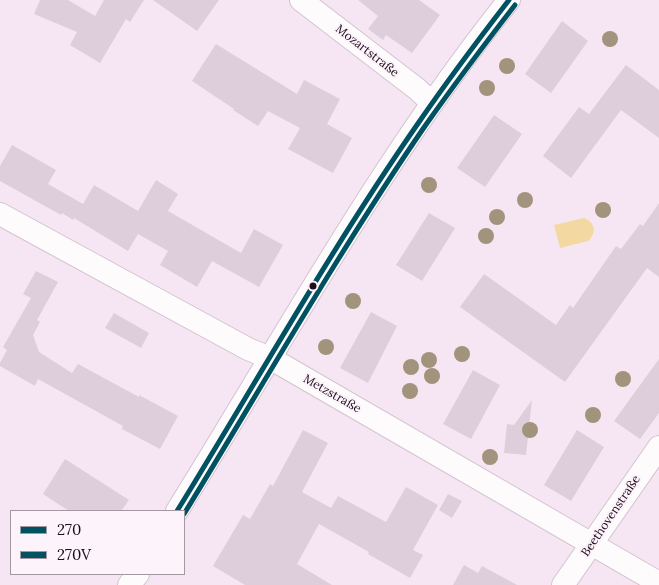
<!DOCTYPE html>
<meta charset="utf-8">
<style>
body{margin:0}
#map{position:relative;width:659px;height:585px;overflow:hidden;background:#f6e6f3;font-family:Lora,serif}
canvas{display:block}
.legend{position:absolute;left:10px;top:510px;width:175px;height:65px;box-sizing:border-box;background:#fdf3fb;border:1px solid #a497a2;margin:0;padding:6px 9px;list-style:none;font-size:15px;color:#1e0d1c}
.legend li{display:flex;align-items:center;gap:10px;height:25px}
.legend b{width:25px;border:1px solid #a497a2}
</style>
<div id="map">
<canvas width="659" height="585"></canvas>
<ul class="legend">
<li><b style="height:6px;background:#005262"></b>270</li>
<li><b style="height:6px;background:#005262"></b>270V</li>
</ul>
</div>
<script>
const ctx = document.querySelector('canvas').getContext('2d');
ctx.lineJoin = 'round';
function fill(path, color) {
  ctx.fillStyle = color;
  ctx.fill(path, 'evenodd');
}
function trace(path, color, width, dash) {
  ctx.strokeStyle = color;
  ctx.lineWidth = width;
  ctx.lineCap = dash ? 'butt' : 'round';
  ctx.setLineDash(dash || []);
  ctx.stroke(path);
}
function drawText(font, color, halo, rows, align = 'center') {
  ctx.font = font + ' Lora,serif';
  ctx.lineWidth = 4.5;
  ctx.setLineDash([]);
  ctx.textBaseline = 'middle';
  ctx.strokeStyle = halo;
  ctx.fillStyle = color;
  for (const [text, x, y, turn = 0] of rows) {
    ctx.save();
    ctx.translate(x, y);
    ctx.rotate((+turn || 0) * Math.PI / 180);
    ctx.textAlign = isNaN(turn) ? turn : align;
    if (halo) ctx.strokeText(text, 0, 0);
    ctx.fillText(text, 0, 0);
    ctx.restore();
  }
}
fill(new Path2D(`
 M584,218C595,222 597,233 588,241L560,248L554,225Z`), '#f3d9a1');
fill(new Path2D(`
 M40,0H68L95,16L104,0H144L130,22L126,19L100,63L70,45L77,32L34,14Z
 M153,0H219L197,31Z
 M358,0H419L440,15L412,53L386,35L383,40L368,29L378,16Z
 M562,21L588,41L551,93L525,74Z
 M216,44L297,94L304,80L340,99L327,124L352,138L333,173L288,149L300,128L268,111L258,126L233,110L234,109L192,81Z
 M626,65L659,90V138L621,110L571,178L543,156L579,107L589,114Z
 M494,115L522,134L485,187L457,168Z
 M12,145L56,170L48,184L83,204L94,185L138,211L156,180L178,194L168,211L241,253L254,229L283,245L259,287L212,261L197,287L160,265L168,251L138,234L128,251L74,218L73,220L62,213L61,215L0,181V166Z
 M659,203V277L647,268L565,382L460,307L484,274L556,325L570,305L573,308L616,246L621,249L640,224L643,226Z
 M429,213L455,228L422,281L396,265Z
 M36,271L58,282L37,320L40,322L33,335L39,352L72,373L78,364L139,397V395L178,416L160,449L122,429L123,426L38,379L35,386L0,366V363L7,350L3,347L31,298L23,294Z
 M371,312L397,326L368,383L340,368Z
 M114,313L149,333L141,348L105,328Z
 M659,359V413L640,439L614,421Z
 M473,370L500,385L471,439L443,424Z
 M532,400L526,455L504,453L507,424L514,425Z
 M303,430L328,443L302,492L331,508L338,496L386,522L406,487L438,505L413,550L423,555L410,578L368,554L369,552L319,524L297,564L332,585H245L213,566L243,515L250,519L270,484L273,486Z
 M577,430L604,447L571,501L544,485Z
 M65,459L129,500L121,511H69L43,494Z
 M448,494L462,501L452,518L439,510Z
 M464,565L478,573L482,566L517,585H453Z`), '#decddb');
const street = new Path2D(`
 M301,0L417,89L432,103
 M0,214L248,349L270,358L659,583
 M177,511C284,339 382,159 509,0
 M129,585L138,574
 M563,585L659,447`);
trace(street, '#d3c3d0', 24);
trace(street, '#fefbfd', 22);
trace(new Path2D(`
 M177,511C257,381 332,247 419,122C448,80 478,40 509,0`), '#005262', 5);
trace(new Path2D(`
 M184,514C263,385 339,251 425,126C454,85 484,45 515,5`), '#005262', 5);
ctx.fillStyle = '#a2937d';
for (const [x, y] of [
 [610,39],
 [507,66],
 [487,88],
 [429,185],
 [525,200],
 [603,210],
 [497,217],
 [486,236],
 [353,301],
 [326,347],
 [462,354],
 [429,360],
 [411,367],
 [432,376],
 [623,379],
 [410,391],
 [593,415],
 [530,430],
 [490,457]
]) {
  ctx.beginPath();
  ctx.arc(x, y, 8, 0, 2 * Math.PI);
  ctx.fill();
}
for (const [x, y, r, color] of [
 [313,286,4.5,"#1e0d1c"]
]) {
  const dot = new Path2D();
  dot.arc(x, y, r, 0, 2 * Math.PI);
  ctx.fillStyle = color;
  ctx.fill(dot);
  trace(dot, '#fdf3fb', 2);
}
drawText('12px', '#1e0d1c', '#fdf3fb', [
 ["Mozartstraße",367,51,38],
 ["Metzstraße",332,394,30],
 ["Beethovenstraße",611,516,-56]
]);
</script>
